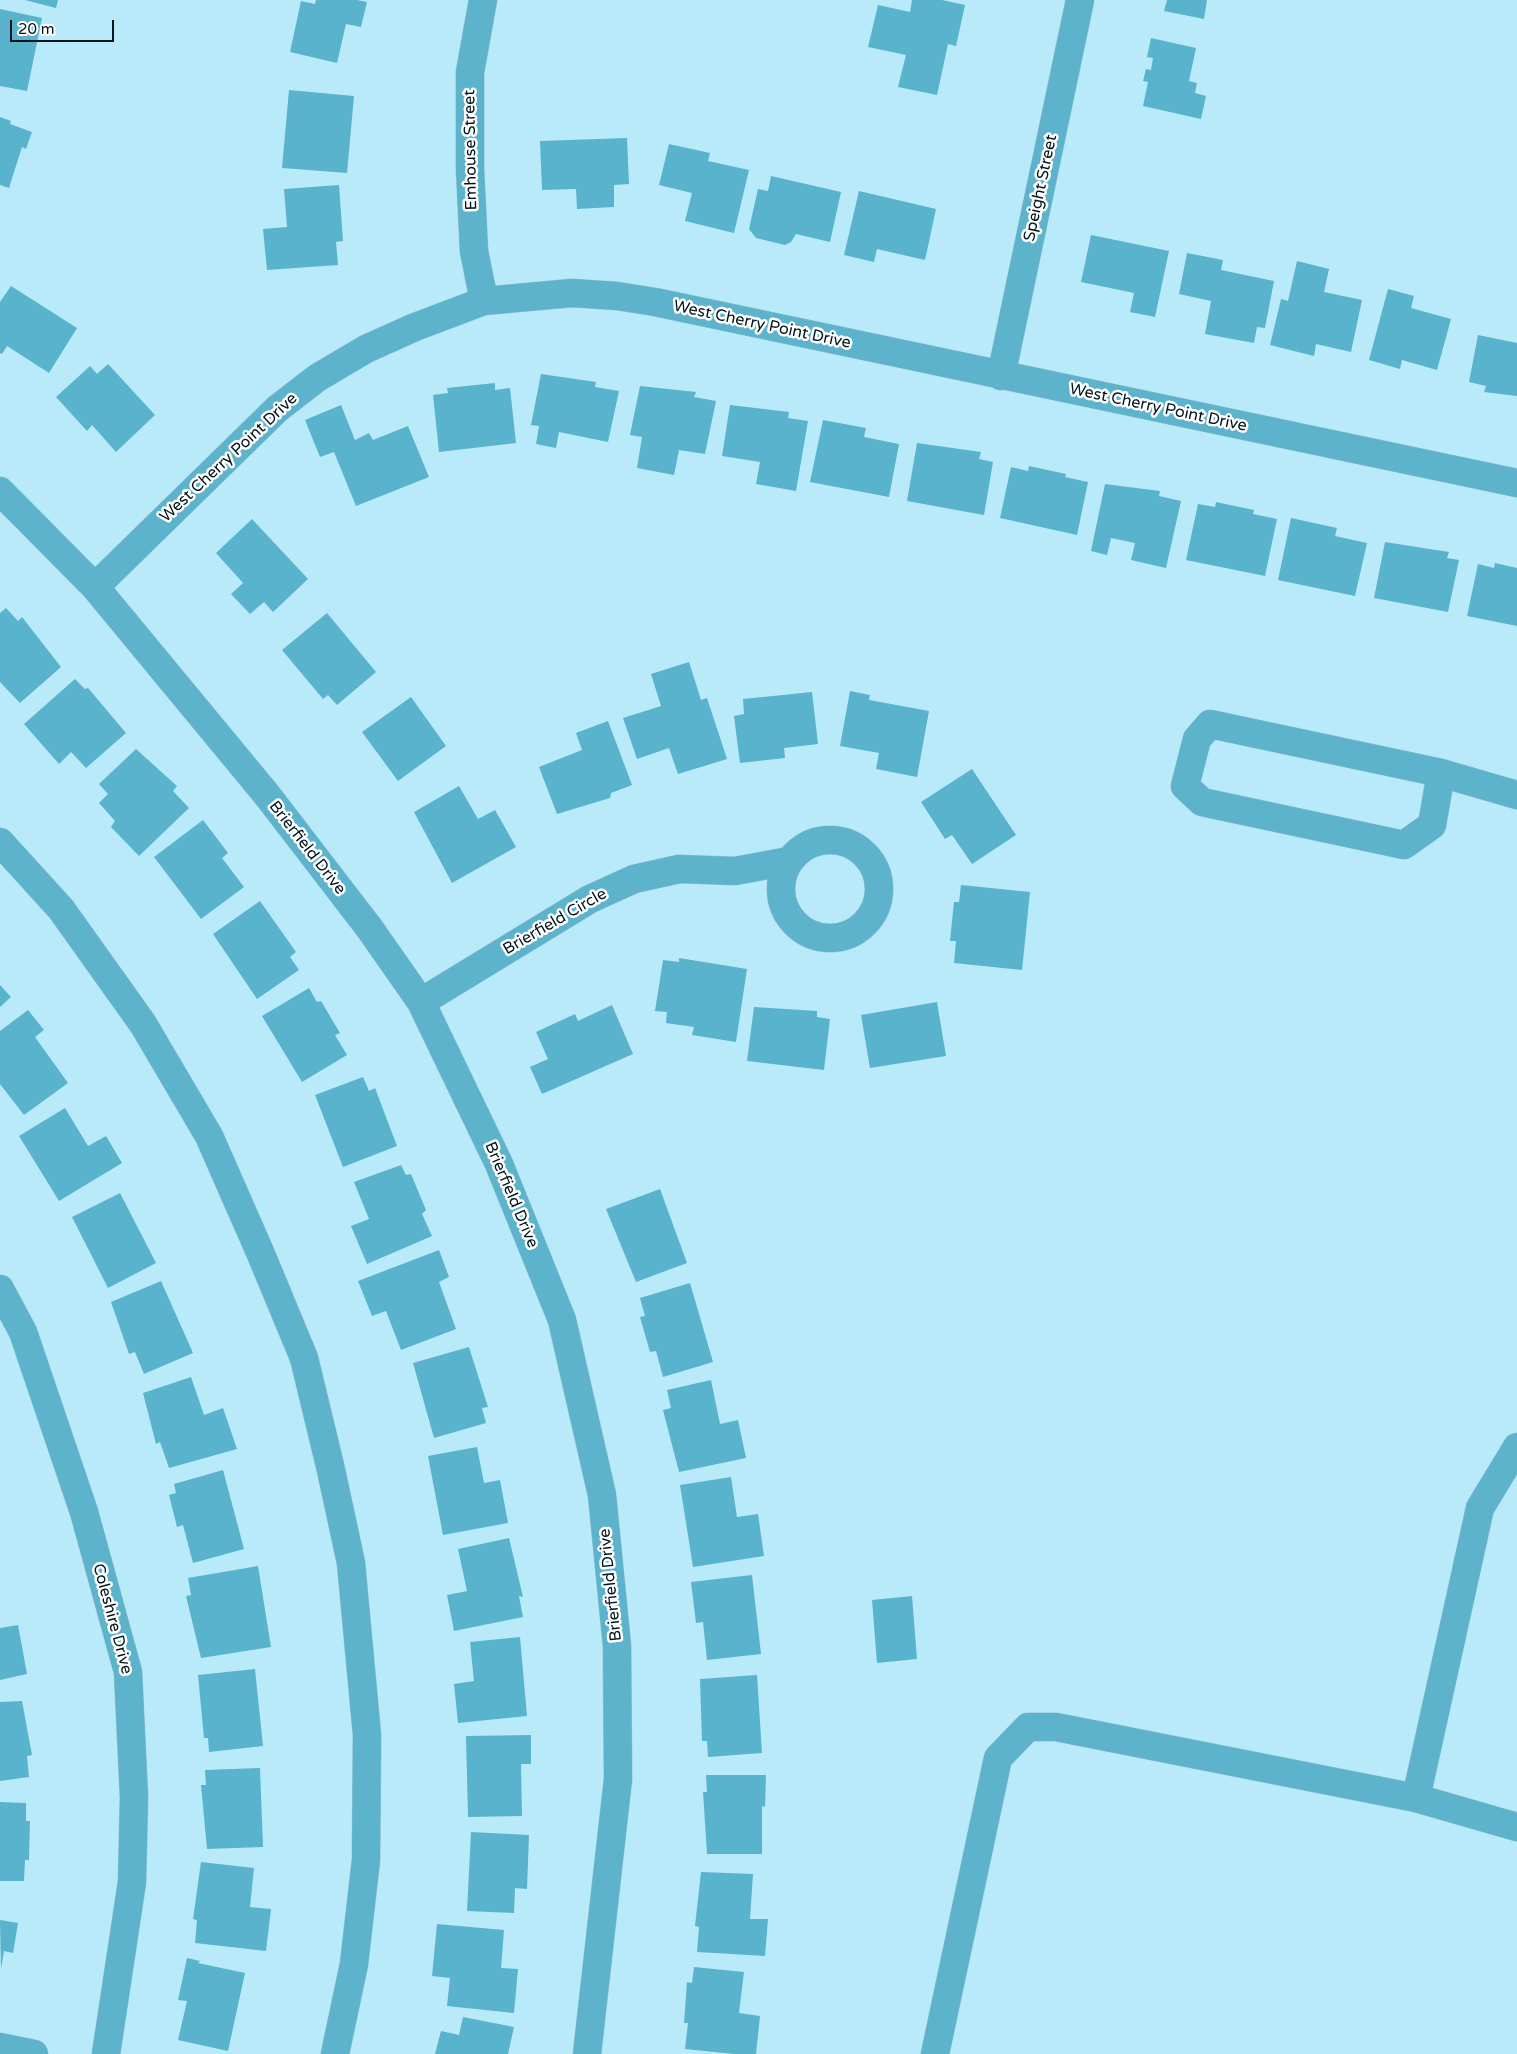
<!DOCTYPE html>
<style>
body{margin:0}
#map{position:relative;width:1517px;height:2054px;overflow:hidden;background:#b8eafa;font-family:"Varela Round",sans-serif}
canvas{display:block}
.scale{position:absolute;left:10px;top:20px;width:104px;height:22px;box-sizing:border-box;border:2px solid #00141b;border-top:0;padding-left:6px;font-size:15px;line-height:18px;white-space:nowrap;color:#00141b;-webkit-text-stroke:4px #fff;paint-order:stroke}
</style>
<div id="map">
<canvas width="1517" height="2054"></canvas>
<div class="scale">20 m</div>
</div>
<script>
const ctx = document.querySelector('canvas').getContext('2d');
ctx.lineJoin = 'round';
function fill(path, color) {
  ctx.fillStyle = color;
  ctx.fill(path, 'evenodd');
}
function trace(path, color, width, dash) {
  ctx.strokeStyle = color;
  ctx.lineWidth = width;
  ctx.lineCap = dash ? 'butt' : 'round';
  ctx.setLineDash(dash || []);
  ctx.stroke(path);
}
function drawText(font, color, halo, rows, align = 'center') {
  ctx.font = font + ' "Varela Round",sans-serif';
  ctx.lineWidth = 5;
  ctx.setLineDash([]);
  ctx.textBaseline = 'middle';
  ctx.strokeStyle = halo;
  ctx.fillStyle = color;
  for (const [text, x, y, turn = 0] of rows) {
    ctx.save();
    ctx.translate(x, y);
    ctx.rotate((+turn || 0) * Math.PI / 180);
    ctx.textAlign = isNaN(turn) ? turn : align;
    if (halo) ctx.strokeText(text, 0, 0);
    ctx.fillText(text, 0, 0);
    ctx.restore();
  }
}
fill(new Path2D(`
 M25,0H58L56,8Z
 M316,0H357L367,2L361,27L346,24L337,63L290,52L301,1L315,4Z
 M912,0H942L965,5L956,46L948,44L937,95L898,87L906,55L868,47L878,5L910,12Z
 M1167,0H1207L1204,19L1164,11Z
 M0,9L42,18L27,91L0,86Z
 M1151,38L1196,48L1189,81L1197,83L1195,93L1206,96L1201,119L1143,106L1148,82L1143,81L1146,69L1151,70L1153,58L1147,57Z
 M289,90L354,96L347,173L282,168Z
 M0,117L11,121L10,124L32,132L26,149L22,147L9,188L0,185Z
 M627,138L629,184L614,185V207L577,209L576,189L542,190L540,141Z
 M669,144L710,153L708,161L749,170L734,233L685,221L692,193L659,185Z
 M771,176L841,192L830,242L796,234L791,242L785,245L756,238L749,229L758,189L768,191Z
 M339,185L343,241L336,242L338,265L267,270L263,229L287,227L284,189Z
 M859,191L936,209L925,260L877,249L874,262L844,255Z
 M1091,235L1169,251L1155,317L1130,312L1134,293L1081,282Z
 M1187,253L1223,260L1221,270L1274,281L1265,328L1257,327L1254,343L1205,334L1211,301L1179,294Z
 M1297,261L1329,269L1324,292L1362,300L1351,352L1316,344L1314,356L1270,345L1281,299L1288,301Z
 M11,286L77,328L49,373L7,346L2,354L0,353V302Z
 M1388,289L1414,296L1411,308L1451,319L1437,370L1402,360L1400,369L1369,360Z
 M1478,335L1517,343V396L1484,392L1486,386L1469,382Z
 M108,364L155,415L116,452L92,425L87,431L56,397L90,366L97,374Z
 M541,374L596,382L595,387L619,391L608,442L559,432L556,448L536,444L539,426L531,425Z
 M495,383V390L510,388L516,443L439,452L433,395L448,393L447,388Z
 M640,386L696,392L694,397L716,401L705,454L679,450L674,475L637,468L642,437L630,435Z
 M341,405L355,440L369,433L373,440L408,426L429,477L356,506L334,452L320,457L305,420Z
 M730,405L789,412L788,418L808,421L796,491L756,484L760,462L722,456Z
 M823,420L866,428L864,437L899,444L889,497L810,482Z
 M917,443L981,452L979,459L993,462L984,515L907,501Z
 M1029,466L1066,474L1065,477L1088,482L1077,535L1000,518L1011,467L1028,471Z
 M1105,484L1160,491L1159,496L1181,501L1166,568L1131,560L1135,543L1111,538L1107,555L1091,551Z
 M1216,502L1254,510L1253,514L1277,519L1265,576L1186,560L1198,504L1215,507Z
 M1291,518L1337,528L1335,536L1367,543L1355,596L1278,580Z
 M252,519L308,579L273,612L264,602L250,614L231,594L243,583L216,553Z
 M1385,542L1449,552L1447,558L1459,560L1448,612L1374,598Z
 M1495,563L1517,568V626L1467,616L1478,564L1494,568Z
 M6,608L18,621L22,617L61,667L20,703L0,682V613Z
 M327,613L376,672L337,705L328,695L323,699L282,650Z
 M689,662L701,700L707,698L727,759L678,774L669,748L637,759L623,718L661,706L651,674Z
 M75,679L85,689L88,688L126,733L86,768L71,752L59,764L24,724Z
 M850,691L870,695L869,700L929,711L917,777L876,769L879,753L840,746Z
 M812,692L818,744L784,748L785,758L740,763L734,716L744,714L743,699Z
 M411,697L446,746L398,781L362,732Z
 M608,721L632,785L611,793L610,798L557,814L539,767L582,750L576,733Z
 M136,749L177,786L173,791L189,808L139,856L111,827L115,821L99,803L108,794L99,784Z
 M972,769L1016,835L972,864L952,835L945,839L921,802Z
 M459,786L478,819L495,810L516,847L452,883L414,812Z
 M203,820L228,853L222,858L244,887L201,919L154,857Z
 M961,885L1030,892L1022,970L954,963L956,941H950L954,902H959Z
 M260,901L296,952L290,957L299,970L257,999L213,934Z
 M679,958L747,969L736,1042L692,1035L694,1027L666,1023L667,1012L655,1011L663,960L679,962Z
 M0,985L11,997L0,1007Z
 M309,988L317,1002L321,1001L340,1033L335,1035L347,1055L302,1082L262,1016Z
 M937,1002L946,1056L870,1068L861,1015Z
 M612,1005L633,1054L542,1094L530,1067L548,1059L536,1032L575,1014L578,1021Z
 M754,1007L817,1011V1017L830,1019L824,1070L747,1061Z
 M28,1010L44,1030L35,1037L68,1083L24,1115L0,1084V1031Z
 M363,1077L369,1091L375,1088L397,1146L343,1167L315,1095Z
 M65,1108L88,1146L106,1136L122,1163L59,1201L19,1136Z
 M401,1165L406,1175L411,1174L426,1210L422,1214L432,1236L367,1264L351,1226L369,1219L354,1182Z
 M660,1189L687,1263L636,1282L606,1209Z
 M120,1193L156,1263L108,1288L72,1217Z
 M439,1250L449,1277L439,1282L456,1329L401,1350L386,1311L372,1316L358,1281Z
 M161,1281L193,1353L144,1374L135,1352L129,1354L111,1302Z
 M690,1283L713,1362L663,1377L656,1351L650,1352L640,1317L645,1316L640,1298Z
 M469,1347L488,1407L482,1408L486,1423L434,1438L413,1363Z
 M191,1377L204,1415L223,1408L237,1449L169,1468L160,1442L156,1444L143,1393Z
 M711,1380L720,1424L738,1420L746,1458L679,1472L663,1410L671,1408L667,1390Z
 M477,1447L484,1483L500,1480L508,1523L443,1535L428,1456Z
 M223,1470L244,1549L193,1563L183,1525L177,1527L169,1495L176,1493L174,1484Z
 M731,1477L737,1517L758,1514L764,1556L693,1567L680,1485Z
 M509,1538L523,1597L519,1596L523,1617L454,1631L447,1595L467,1591L458,1549Z
 M258,1566L271,1647L201,1658L186,1596L191,1595L188,1578Z
 M752,1575L761,1654L707,1660L703,1622L696,1623L691,1582Z
 M912,1596L917,1659L877,1663L872,1600Z
 M18,1625L27,1674L0,1680V1628Z
 M520,1637L527,1716L458,1723L454,1684L474,1681L470,1642Z
 M255,1669L263,1746L209,1752L208,1738H204L198,1675Z
 M757,1675L762,1753L708,1757L707,1741H702L700,1679Z
 M22,1701L32,1755L27,1756L29,1777L0,1781V1702Z
 M531,1735V1764H521L522,1816L468,1817L466,1736Z
 M260,1768L263,1847L207,1849L201,1785H206L205,1770Z
 M706,1775H766L765,1807L762,1806V1854H707L703,1792H707Z
 M0,1802L26,1803V1821H30L29,1860H25L24,1881H0Z
 M471,1832L529,1835L527,1889L515,1888L514,1913L467,1911Z
 M201,1862L254,1868L250,1907L271,1909L266,1951L195,1943L197,1920L193,1919Z
 M701,1872L753,1874L750,1919H768L765,1956L697,1952L699,1927L695,1926Z
 M0,1920L18,1923L13,1953L4,1951L1,1969Z
 M437,1924L504,1930L501,1968L518,1969L514,2013L447,2006L450,1978L432,1976Z
 M187,1958L200,1961L198,1963L245,1973L228,2051L178,2040L187,2001L178,2000Z
 M694,1967L744,1972L739,2013L760,2016L756,2054H734L685,2049L688,2023H684L687,1982L692,1983Z
 M463,2017L514,2027L508,2054H435L441,2031L459,2035Z`), '#59b3cc');
const minor = new Path2D(`
 M483,0L470,72V169L474,251L484,301
 M1001,376L1080,0
 M0,491L95,587L267,795L370,929L421,1002L499,1164L562,1320L602,1495L617,1646L618,1779L587,2054
 M95,587L277,409L317,378L366,349L415,327L484,301L572,293L617,296L655,302L1517,483
 M1441,773L1432,825L1404,845L1202,802L1185,786L1197,739L1210,724L1441,773L1517,795
 M781 889a49 49 0 1 1 98 0a49 49 0 1 1-98 0Z
 M0,842L61,909L143,1024L209,1136L260,1252L304,1358L331,1470L351,1563L367,1735L366,1860L354,1964L335,2054
 M421,1002L590,899L634,879L679,869L735,871L789,861
 M0,1289L23,1332L84,1512L128,1672L134,1797L132,1882L106,2054
 M1517,1447L1480,1508L1416,1798L1517,1827
 M0,2047L34,2054
 M935,2054L998,1758L1028,1727H1056L1416,1798`);
trace(minor, '#97c3d2', 29);
trace(minor, '#5cb3cb', 28);
drawText('16px', '#00141b', '#fff', [
 ["Emhouse Street",471,150,-91],
 ["Speight Street",1041,188,-78],
 ["West Cherry Point Drive",762,325,12],
 ["West Cherry Point Drive",1158,408,12],
 ["West Cherry Point Drive",229,458,-43],
 ["Brierfield Drive",307,848,52],
 ["Brierfield Circle",555,922,-30],
 ["Brierfield Drive",511,1195,67],
 ["Brierfield Drive",611,1585,-96],
 ["Coleshire Drive",112,1619,75]
]);
</script>
